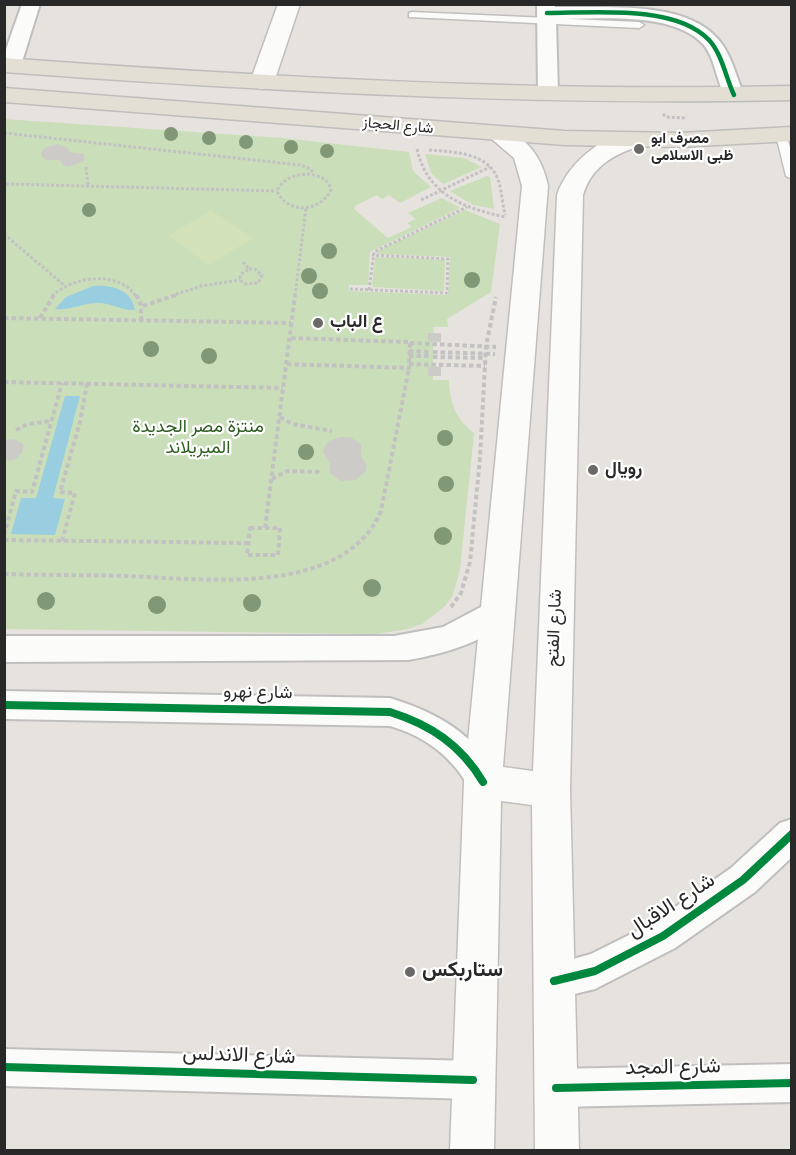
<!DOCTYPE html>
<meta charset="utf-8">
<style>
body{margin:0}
#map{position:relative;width:796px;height:1155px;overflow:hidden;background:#e6e2de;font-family:Overpass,sans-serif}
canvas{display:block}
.frame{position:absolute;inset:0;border:6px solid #282828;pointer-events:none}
</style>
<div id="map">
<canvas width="796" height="1155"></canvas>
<div class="frame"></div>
</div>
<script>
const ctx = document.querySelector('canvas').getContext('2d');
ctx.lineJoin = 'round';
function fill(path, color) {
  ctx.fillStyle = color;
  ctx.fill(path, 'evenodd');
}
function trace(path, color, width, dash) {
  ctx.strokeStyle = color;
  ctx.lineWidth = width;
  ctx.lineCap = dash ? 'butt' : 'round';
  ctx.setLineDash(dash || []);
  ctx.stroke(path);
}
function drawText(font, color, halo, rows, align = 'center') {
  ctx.font = font + ' Overpass,Vazirmatn,sans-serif';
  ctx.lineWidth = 4.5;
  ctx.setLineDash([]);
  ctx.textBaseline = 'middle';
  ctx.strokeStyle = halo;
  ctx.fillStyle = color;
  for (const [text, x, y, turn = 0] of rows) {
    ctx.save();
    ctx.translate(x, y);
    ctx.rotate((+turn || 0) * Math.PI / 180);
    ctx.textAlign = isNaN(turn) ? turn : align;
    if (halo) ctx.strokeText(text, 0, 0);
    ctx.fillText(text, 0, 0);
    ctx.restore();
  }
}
fill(new Path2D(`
 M4,119L282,138L409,152L413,171L431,187L400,203L389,195L382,199L377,195L355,206L354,209L388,238L412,227L407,223L416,219L408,213L442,198L460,208L370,252L368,285H349V291L448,295L450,257L379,254L376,252L465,210L500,224L491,292L447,319L448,327H433L434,333H441V342H433V366L441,367V376H433V380H449C450,404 455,418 474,433L460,570L453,595L445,606L422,624L408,629L376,634L5,629Z
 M425,154L464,158L482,167L443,184L431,173Z
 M487,176L490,177L494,209L473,205L450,191Z
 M375,257L445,260L444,291L372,287Z`), '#cadeba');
fill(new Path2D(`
 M211,210L253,238L209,265L168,236Z`), '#d3e1b8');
fill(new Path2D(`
 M93,286C112,285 131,289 135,310C122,311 111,303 98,303C83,303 69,311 55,309L66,297Z
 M65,396H80L53,498L65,499L55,535L11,534L21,498H36Z`), '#99cee0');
fill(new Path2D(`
 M57,144L68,148L69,152L84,154V161L69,167L64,166L60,160H46L42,157L41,153L44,148Z
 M428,333H441V342L428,341Z
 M428,367H441V376H428Z
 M340,437H350L361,444V456L367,466L366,471L356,480L341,481L330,473V463L323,452L325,446L329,441Z
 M14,439L23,444V452L15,460L4,461V440Z`), '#cdcbc8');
const lane = new Path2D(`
 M412,12L639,22L644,25L639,28L409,17V13Z
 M781,132L786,135L792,153V179L786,176L776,135Z`);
const street = new Path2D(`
 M22,4H40L21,65L18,69H4V55Z
 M537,4H555V7C601,8 683,0 716,37C731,52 736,76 744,95L741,99H727C716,83 716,59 703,44C673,11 597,19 556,19L558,94L555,98H541L538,94Z
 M498,598L508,601L513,610C498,640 439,655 408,660L4,662V636H394L443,627Z
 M4,691L390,698C438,713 478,735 499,782L494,792L483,797C468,791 465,778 454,766C437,746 415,733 390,726L4,719Z
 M792,819V857L755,892L675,948L595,989L554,999L541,994L536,981L541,968L591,954L651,924L731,868L780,823Z
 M4,1049L473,1061L486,1067L492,1080L486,1093L473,1099L4,1086Z
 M792,1064V1102L556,1107L543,1101L537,1088L543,1075L556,1069Z`);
const secondary = new Path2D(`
 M278,4H300L274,82L270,87L262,89L254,87L250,82Z
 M498,127C526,134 543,159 548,186L503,767L533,771L557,195C567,163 609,126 644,135L647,140C643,146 638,147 631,149C607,158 590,171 583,195L570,790L579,1150H535L532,805L501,801L494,1150H450L464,782L522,186L514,158L486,134L489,129Z`);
const primary = new Path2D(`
 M4,58C267,77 529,92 792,86V100C529,106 267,91 4,72Z
 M4,88L565,131L679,133L792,127V141L679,147L565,145L4,102Z`);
trace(lane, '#c0bfbf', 3);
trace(street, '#c0bfbf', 4);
trace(secondary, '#c0bfbf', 3);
trace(primary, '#bfbdbc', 3);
trace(new Path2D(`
 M663,114L666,117L687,118
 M4,133L300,165L311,169L313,174
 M417,149C427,194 463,208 505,217
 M429,150C452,152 486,152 497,177C502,189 502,203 505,215
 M86,167L88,186
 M307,174C318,175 328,178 331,190C320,212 288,215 277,191C283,178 294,175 307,174Z
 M4,189L7,184L277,191
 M421,200L490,167
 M4,234L66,287
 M243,262L249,269
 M249,269H255L262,275L258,283L246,284L240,280V275Z
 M350,289L447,293L448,259L372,255
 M369,290L374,252L467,207
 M52,296C73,276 118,270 136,296
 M171,296L201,286L240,280
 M295,296L306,208`), '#c3c2c2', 3, [3, 2]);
trace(new Path2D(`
 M136,295L141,305V321
 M143,306L176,295
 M4,318L291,323
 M40,318L54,295
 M410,343L496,347
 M409,351L431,352
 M433,352L495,354
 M409,356H431
 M433,357L486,358
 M287,364L409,368L410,342L290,338
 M409,364L485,366
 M4,382L283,388
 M280,417L292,424L332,431
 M16,430L28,424L52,421
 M272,479L287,471L320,472
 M250,528H280L278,555H247Z
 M265,528L295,295
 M4,535L16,491L32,492L62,383
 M4,540L248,543
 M62,541L75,493L60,492L80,422L87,383
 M4,574C45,575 86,575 127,576C203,579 344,598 381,511L409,368
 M451,607L461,593L470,562L480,458L486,346L496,297`), '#c3c2c2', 4, [4.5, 3]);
fill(lane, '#fbfbfa');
fill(street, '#fbfbfa');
fill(secondary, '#fbfbfa');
fill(primary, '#e3dfd5');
trace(new Path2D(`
 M547,13C593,13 675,4 709,40C722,54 726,78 734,95`), '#00873e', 4.5);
trace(new Path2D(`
 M4,705L390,712C431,725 461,745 483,782
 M554,981L595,971L663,936L743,880L792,834
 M4,1067L473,1080
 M556,1088L792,1083`), '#00873e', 8);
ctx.fillStyle = '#819876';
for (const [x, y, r] of [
 [171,134,7],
 [209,138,7],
 [246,142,7],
 [291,147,7],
 [327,151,7],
 [89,210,7],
 [329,251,8],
 [309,276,8],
 [472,280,8],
 [320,291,8],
 [151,349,8],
 [209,356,8],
 [445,438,8],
 [306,452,8],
 [446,484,8],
 [443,536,9],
 [372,588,9],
 [46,601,9],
 [252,603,9],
 [157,605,9]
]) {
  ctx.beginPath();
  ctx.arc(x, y, r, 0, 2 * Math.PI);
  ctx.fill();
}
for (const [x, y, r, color] of [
 [639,149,6,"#6a6968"],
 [318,323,6,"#6a6968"],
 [593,470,6,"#6a6968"],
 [410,972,6,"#6a6968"]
]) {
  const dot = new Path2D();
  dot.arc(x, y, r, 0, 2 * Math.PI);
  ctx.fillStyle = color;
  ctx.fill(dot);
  trace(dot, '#fff', 2);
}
drawText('15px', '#282828', '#fff', [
 ["شارع الحجاز",398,127,5]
]);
drawText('bold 15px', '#282828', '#fff', [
 ["مصرف ابو",651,140],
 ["ظبى الاسلامى",651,157]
], 'left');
drawText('bold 18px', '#282828', '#fff', [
 ["ع الباب",330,323],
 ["رويال",605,470]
], 'left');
drawText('18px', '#2e5c21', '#fff', [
 ["منتزة مصر الجديدة",198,428],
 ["الميريلاند",198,449]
]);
drawText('18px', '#282828', '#fff', [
 ["شارع الفتح",556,628,-88],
 ["شارع نهرو",258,694,1]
]);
drawText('21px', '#282828', '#fff', [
 ["شارع الاقبال",672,907,-33],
 ["شارع الاندلس",239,1057,2],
 ["شارع المجد",673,1069,-1]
]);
drawText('bold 21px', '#282828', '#fff', [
 ["ستاربكس",422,972]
], 'left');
</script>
